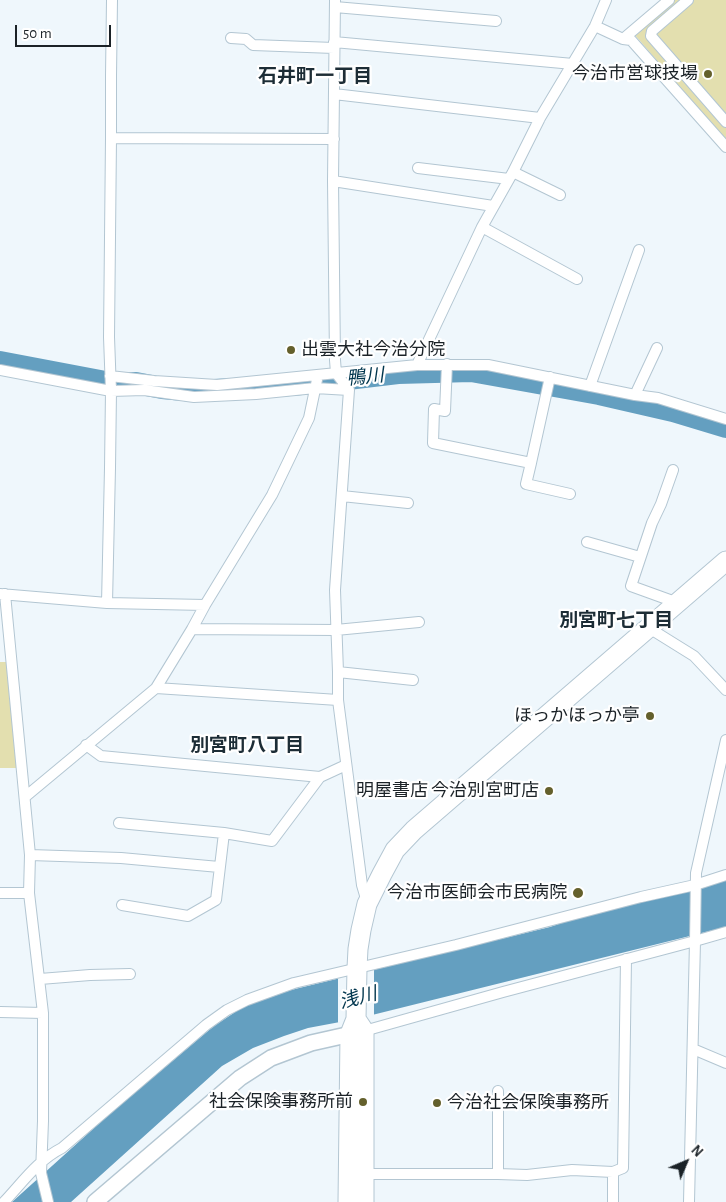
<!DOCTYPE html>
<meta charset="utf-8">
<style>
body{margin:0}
#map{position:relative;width:726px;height:1202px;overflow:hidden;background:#eff7fc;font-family:"Alegreya Sans",sans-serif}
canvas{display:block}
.north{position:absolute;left:661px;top:1137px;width:50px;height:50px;-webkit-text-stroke:4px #fff;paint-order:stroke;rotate:45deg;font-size:14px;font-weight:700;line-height:20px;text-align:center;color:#1b2227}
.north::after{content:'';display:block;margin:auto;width:18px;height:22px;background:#1b2227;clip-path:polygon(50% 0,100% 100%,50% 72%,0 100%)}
.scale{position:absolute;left:15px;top:25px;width:96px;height:22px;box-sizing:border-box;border:2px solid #1b2227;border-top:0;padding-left:6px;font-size:15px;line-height:18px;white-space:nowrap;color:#1b2227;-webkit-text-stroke:4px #fff;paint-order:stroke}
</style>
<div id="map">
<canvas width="726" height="1202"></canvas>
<div class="north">N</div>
<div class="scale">50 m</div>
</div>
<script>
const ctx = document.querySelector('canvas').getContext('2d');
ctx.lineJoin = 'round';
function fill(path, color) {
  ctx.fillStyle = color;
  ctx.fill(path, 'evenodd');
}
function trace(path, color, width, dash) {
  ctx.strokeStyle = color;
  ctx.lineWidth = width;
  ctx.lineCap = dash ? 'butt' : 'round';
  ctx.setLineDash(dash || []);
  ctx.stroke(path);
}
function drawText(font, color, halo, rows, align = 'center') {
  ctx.font = font + ' "Alegreya Sans","Noto Sans JP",sans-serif';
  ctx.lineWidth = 4.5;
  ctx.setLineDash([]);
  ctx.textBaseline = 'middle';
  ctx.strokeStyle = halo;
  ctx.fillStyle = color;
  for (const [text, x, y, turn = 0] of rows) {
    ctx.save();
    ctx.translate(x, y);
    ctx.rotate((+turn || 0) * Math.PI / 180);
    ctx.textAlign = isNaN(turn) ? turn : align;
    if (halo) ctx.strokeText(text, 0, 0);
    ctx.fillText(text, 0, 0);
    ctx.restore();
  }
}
fill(new Path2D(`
 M673,0H726V141L634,34Z
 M0,662H7L18,768H0Z`), '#e3dfaf');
fill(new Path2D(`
 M726,879V927L356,1019L308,1028L284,1036L253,1048L222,1066L71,1202H12L113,1111L214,1026L243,1007L291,990L550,927L582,916Z`), '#649fc0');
fill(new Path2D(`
 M374,969V1016L338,1023V977Z`), '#eff7fc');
trace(new Path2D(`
 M0,362L116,384L136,383L162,388L195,391L253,388L314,383L398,373L471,371L599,394L673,411L726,427`), '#649fc0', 22);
const street = new Path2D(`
 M335,0L333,181L335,360L336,373L349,390L335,590L338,672V700L362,885L367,902
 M688,0L652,31L651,36L726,122
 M335,7L496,21
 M595,26L623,39L631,40L726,147
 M231,38L246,39L253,45L334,48
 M623,39L669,0
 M334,42L573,64
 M334,94L540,118
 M111,138L334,139
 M418,168L509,179
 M513,172L560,195
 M333,181L493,206
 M482,227L577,279
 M447,364L445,411L434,409L433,443L531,463L550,377
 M417,365L482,227L513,172L540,118L595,26L606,0
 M0,370L111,391L144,390L194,397L256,394L315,388L349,390
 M110,376L154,381L217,385L417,365H488L635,395L658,398L726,419
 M590,386L639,250
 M635,395L657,348
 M531,463L526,484L570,494
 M673,470L661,504L652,523L631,586L678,603
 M342,496L408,503
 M587,542L640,557
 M0,594L107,603L205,605
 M5,594L30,855L29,893L43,1013V1121L41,1173L48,1202
 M107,603L110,468L111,391L109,337L111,138V76L112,0
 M649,628L694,656L726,690
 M192,629L336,630L419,622
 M338,672L413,680
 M156,688L338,700
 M726,740L696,873L695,941L726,932
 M86,745L101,756L320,777
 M25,797L156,688L192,629L205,605L272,495L309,418L318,375
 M119,823L224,833L272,841L320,777L346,765
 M30,855L121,858L219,867
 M0,893H29
 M122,905L188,916L216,900L224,833
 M40,979L90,975L130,974
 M0,1012L43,1013
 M364,1031L503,992L695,941L689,1202
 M693,1049L726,1063
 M613,1172L623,1168L626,959
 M360,1174H498L527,1175L572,1170L613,1172V1202
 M498,1174V1091
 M4,1202C22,1183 38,1160 62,1148L206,1025L227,1010L247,1000L294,983L456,945L641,897L695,885L726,875`);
const secondary = new Path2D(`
 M95,1202L240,1078L271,1058L311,1043L360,1032`);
const highway = new Path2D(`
 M356,1019L364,1031V1202
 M348,1202L350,1034L356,1019L357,968L358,949L361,930L367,904L382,874L395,850L414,830L726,561`);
trace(street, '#b3c6d2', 12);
trace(secondary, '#b3c6d2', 18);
trace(highway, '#b3c6d2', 21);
trace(street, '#fff', 10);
trace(secondary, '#fff', 15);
trace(highway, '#fff', 19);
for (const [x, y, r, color] of [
 [708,74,5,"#64602c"],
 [291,350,5,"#64602c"],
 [650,716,5,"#64602c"],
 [549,791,5,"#64602c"],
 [578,893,6,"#64602c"],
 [363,1102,5,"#64602c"],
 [437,1103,5,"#64602c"]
]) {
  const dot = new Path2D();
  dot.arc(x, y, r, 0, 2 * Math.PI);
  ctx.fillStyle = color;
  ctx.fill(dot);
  trace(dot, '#fff', 2);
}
drawText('18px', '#1b2227', '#fff', [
 ["今治市営球技場",698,74],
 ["出雲大社今治分院",301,350,"left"],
 ["ほっかほっか亭",640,716],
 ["明屋書店 今治別宮町店",539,791],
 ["今治市医師会市民病院",567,893],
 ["社会保険事務所前",353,1102],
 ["今治社会保険事務所",447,1103,"left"]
], 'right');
drawText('bold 19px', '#1d2d36', '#fff', [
 ["石井町一丁目",315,76],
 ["別宮町七丁目",616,620],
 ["別宮町八丁目",247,745]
]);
drawText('italic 19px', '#01364e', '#fff', [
 ["鴨川",365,377,-6],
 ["浅川",358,998,-14]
]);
</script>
